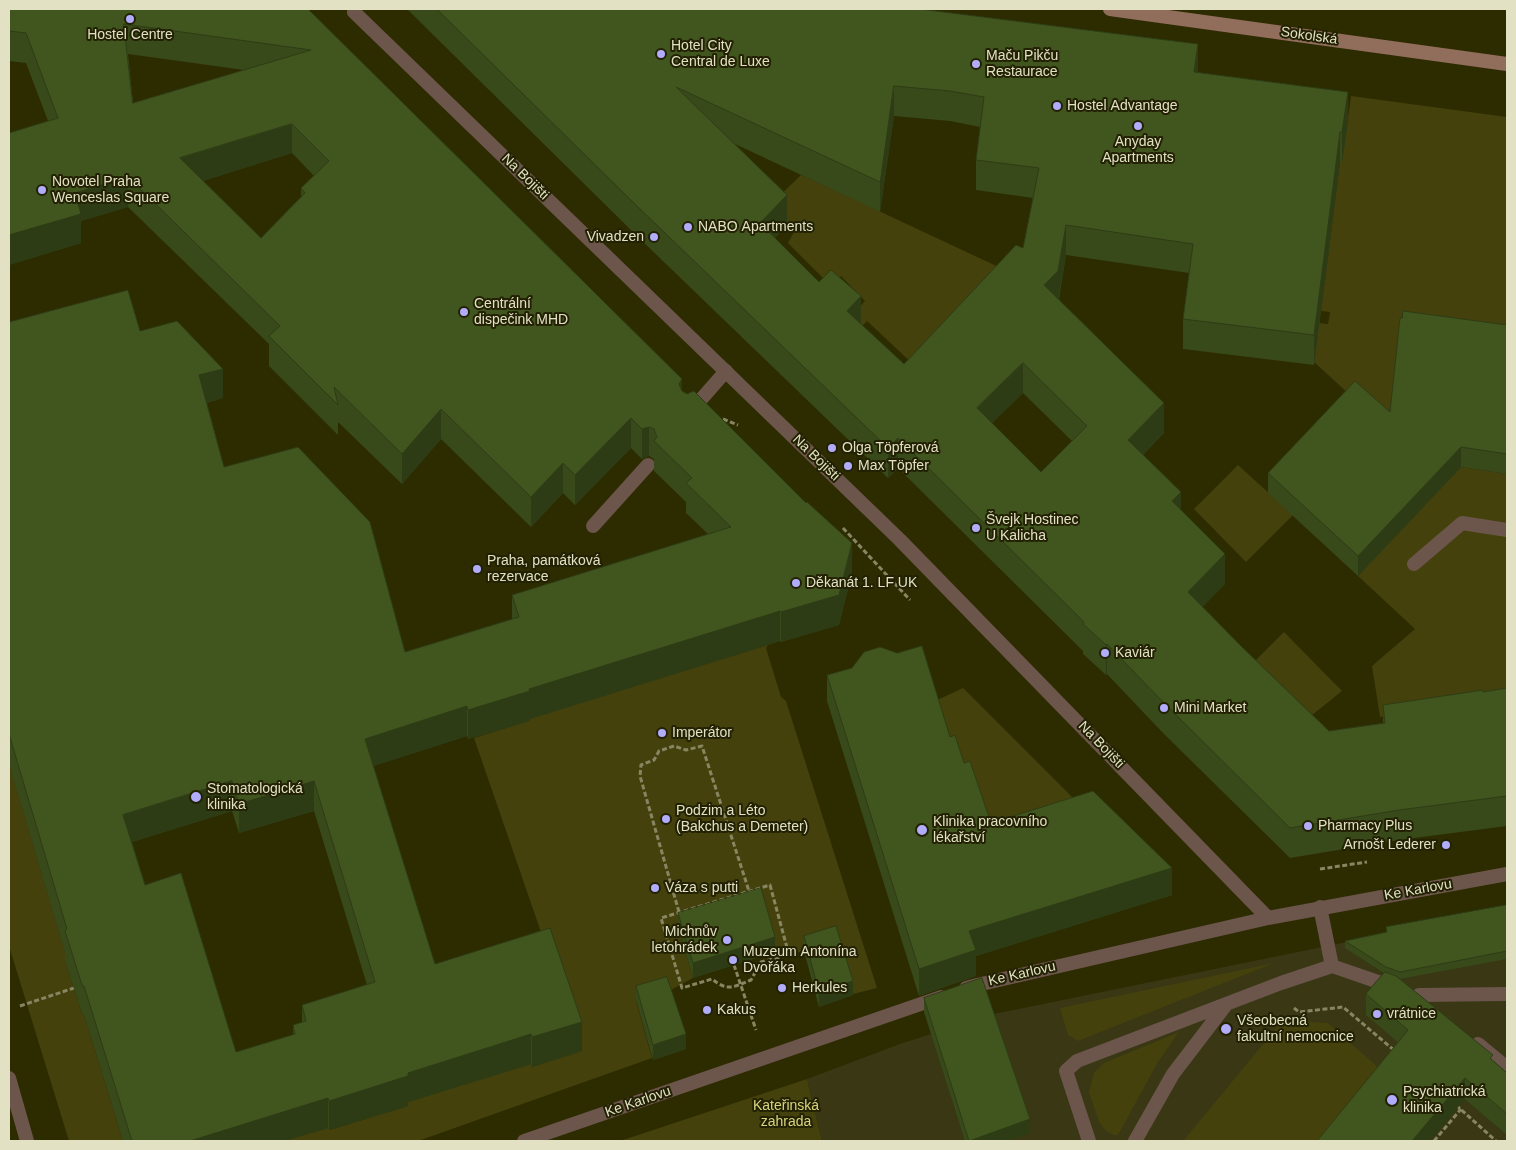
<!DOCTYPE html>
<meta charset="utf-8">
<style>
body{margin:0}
#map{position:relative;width:1516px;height:1150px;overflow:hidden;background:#2d2b00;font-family:Helvetica,sans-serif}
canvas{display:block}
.frame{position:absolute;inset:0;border:10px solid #e2e1c4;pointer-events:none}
</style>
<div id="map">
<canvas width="1516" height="1150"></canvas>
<div class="frame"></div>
</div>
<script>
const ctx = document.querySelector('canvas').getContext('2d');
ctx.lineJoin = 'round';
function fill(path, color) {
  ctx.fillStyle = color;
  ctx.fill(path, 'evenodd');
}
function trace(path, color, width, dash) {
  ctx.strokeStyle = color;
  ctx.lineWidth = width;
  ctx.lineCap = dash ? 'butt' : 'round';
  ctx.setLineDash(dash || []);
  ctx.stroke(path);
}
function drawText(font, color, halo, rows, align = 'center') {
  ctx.font = font + ' Helvetica,sans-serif';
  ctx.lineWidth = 4;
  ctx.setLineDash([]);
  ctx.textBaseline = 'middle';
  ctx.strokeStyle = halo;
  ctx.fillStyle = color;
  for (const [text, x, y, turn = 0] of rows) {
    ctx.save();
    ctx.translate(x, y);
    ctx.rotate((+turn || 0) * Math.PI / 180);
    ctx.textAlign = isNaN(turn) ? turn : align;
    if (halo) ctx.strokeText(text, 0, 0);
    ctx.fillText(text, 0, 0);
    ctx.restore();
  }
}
fill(new Path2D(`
 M1507,912V1141H1430L1443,1124L1334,1141H822L807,1079L900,1044L989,1015L1386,934Z`), '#393714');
fill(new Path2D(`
 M1351,96L1507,117V345L1420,364L1385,427L1314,362L1319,323L1328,324L1330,312L1321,311L1340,162H1342Z
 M801,175L819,183L1005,270L914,365L867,321L861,327L850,317L865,301L841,276L831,286L788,243L794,232L768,207Z
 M1238,465L1293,515L1246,562L1194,509Z
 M1461,467L1507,474V706L1479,699L1380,717L1372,666L1415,629L1358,576Z
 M1284,632L1342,691L1306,720L1252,664Z
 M768,645L766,648L781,697L786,701L877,988L853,994L804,951L803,952H775L761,903L678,927L693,978L667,992L636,1001L652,1058L418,1141H284L328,1128L330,1130L408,1106V1102L531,1064L532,1067L582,1051L474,738L529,721V719Z
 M963,688L1090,815L1019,882L931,703Z
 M9,763L67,959L65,961L82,1014L84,1015L123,1141H69L9,946Z
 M1274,963L1078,1041L1068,1035L1060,1008Z
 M1283,1020L1328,1023L1388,1076L1334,1141H1183Z
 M1179,1032L1158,1062L1118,1135H1114L1106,1131L1099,1122L1089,1092L1094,1073L1104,1063Z
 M807,1079L822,1141H620Z`), '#44410d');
trace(new Path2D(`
 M723,419L738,425
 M843,528L910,600
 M1320,869L1367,862
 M770,885L789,955L761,962L751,980C733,987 728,992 712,979L682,988L661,918Z
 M679,912L640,776L641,765L654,760L659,751L674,746L686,750L702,746L749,891
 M734,965L756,1030
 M20,1006L74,988
 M1294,1008L1299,1012L1343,1007L1395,1051
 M1456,1105L1496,1141
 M1434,1141L1461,1109`), '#888662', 3, [5, 2.5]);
trace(new Path2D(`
 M690,412L726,371
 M593,526L648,465
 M1414,564L1462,523L1507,530
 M1320,907L1332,966L1393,987
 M1419,995L1507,994
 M1478,1044L1507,1068
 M1089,1141L1066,1071L1077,1061L1281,983L1332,966
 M1135,1141L1173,1074L1225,1006`), '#6c554b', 14);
trace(new Path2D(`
 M355,9L354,12L900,540L1268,918
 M966,988L977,985L1268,918L1507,874
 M9,1078L27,1141
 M524,1141L941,997`), '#6c554b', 14);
trace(new Path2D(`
 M1110,9L1507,64`), '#916d5c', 14);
fill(new Path2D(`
 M9,9H308L682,391L852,573L839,625L781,642L780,641L530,719V721L468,739L467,736L373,766L435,964L582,1051L532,1067L531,1064L408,1102V1106L329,1130L328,1128L284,1141H123L84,1015L82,1014L65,961V953L9,764V322L140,331L223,398L207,403L224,467L405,652L512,619V595L708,534L686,513V502L654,471V459L649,456L642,459L631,448L575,505L563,493L531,527L441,439L402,484L338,422V435L269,366V344L128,207L81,221V243L9,265V133L48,121L26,63L9,61ZM128,54L244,70L133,103ZM292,153L314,176L301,188V197L261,238L203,181ZM232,811L239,833L314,811L367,985L302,1005V1022L293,1025V1035L236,1052L145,885L132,842Z
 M408,9H920L1198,73L1348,122L1342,162H1340L1314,365L1183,349V319L1189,273L1066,255L1059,299L1164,433L1143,455L1181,510L1225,584L1202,607L1241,646L1329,731L1383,723V705L1507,688V826L1399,840L1290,858L1163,733L1107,674L1106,675L1083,654V651L898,468L888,478L638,237L408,10ZM894,116L950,121L980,127L976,160V190L1033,198L1023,248L904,364L861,324L775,238L787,225L735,144L880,212ZM1023,393L1072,441L1041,472L992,423Z
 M1507,325V474L1461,467L1358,576L1268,493V473L1390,412Z
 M827,675L950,737L964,763L991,823L1172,895L976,956V976L919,996L827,701Z
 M1507,905V959L1400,979L1507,1073V1135L1366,1015V994L1384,973L1345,948V941L1386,932V927Z
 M678,913L775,952L693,978L678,927Z
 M804,936L853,995L819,1007L804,951Z
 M636,986L686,1049L653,1060L636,1000Z
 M924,998L1030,1133L1008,1141H965L924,1012Z`), '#38491a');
fill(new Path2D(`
 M1198,44V75L1194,72Z
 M894,86V116L880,212V182Z
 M1348,92V122L1342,162V132Z
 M292,124V153L180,188V158Z
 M1340,132V162L1314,365V335Z
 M128,177V207L81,221V243L9,265V235L75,193Z
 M787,195V225L760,253V223Z
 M1066,225V255L1058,301L1044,285Z
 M861,296V327L847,311Z
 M1023,363V393L977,438V408Z
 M223,369V398L199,405V375Z
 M682,379V409L679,384Z
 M1164,403V433L1128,470V440Z
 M441,409V439L402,484V454Z
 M631,418V448L575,505V475Z
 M649,427V456L642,459V429Z
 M898,438V468L888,478V448Z
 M1461,447V467L1358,576V556Z
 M563,463V493L531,527V497Z
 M1181,492V522L1172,501Z
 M852,543V573L839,625L781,642V612Z
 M1225,554V584L1188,622V592Z
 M780,611V641L530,719V721L468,739V710L529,689Z
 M1107,644V674L1106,675V645Z
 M467,706V736L365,769V739Z
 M232,781V811L123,845V815Z
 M314,781V811L239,833V804Z
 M1172,868V895L976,956V976L919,996V969L969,931Z
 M775,937V952L693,978V963Z
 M853,981V995L819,1007V992Z
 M582,1022V1051L532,1067V1037Z
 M531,1034V1064L408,1102V1106L329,1130V1101L408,1073Z
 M686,1034V1049L653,1060V1045Z
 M1465,1078V1099L1430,1141H1412Z
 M328,1098V1128L284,1141H190Z
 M1030,1119V1133L1008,1141H969Z`), '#2e3c15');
const building = new Path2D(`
 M9,9H308L682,379L679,384L682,391L687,394L694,391L806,503L807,502L852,543L839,595L781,612L780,611L529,689L530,691L468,710L467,706L365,739L435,964L550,928L582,1022L532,1037L531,1034L408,1073V1076L329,1101L328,1098L190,1141H132L84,986L82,985L65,931L67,929L9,734V322L128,290L140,331L177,321L223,369L199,375L224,467L298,447L370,522L405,652L519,617L512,595L731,527L686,483L692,478L654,441L657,437L654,429L649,427L642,429L631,418L575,475L563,463L531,497L441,409L402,454L334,387L338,405L269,336L280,326L128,177L75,193L81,214L9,235V133L58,118L26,33L9,31ZM124,24L311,50L133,103ZM292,124L329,161L301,188L305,193L261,238L180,158ZM232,781L239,804L314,781L375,982L302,1005L306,1021L293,1025L295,1034L236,1052L181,873L145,885L123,815Z
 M437,9H920L1198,44L1194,72L1348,92L1342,132H1340L1314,335L1183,319L1193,244L1066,225L1058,271L1044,285L1164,403L1128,440L1181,492L1172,501L1225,554L1188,592L1241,646L1329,731L1385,723L1383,705L1483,690V692L1507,688V796L1399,810L1290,828L1163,702L1107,644L1106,645L1083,624L1084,622L898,438L888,448L638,207ZM894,86L950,91L984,97L976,160L1039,168L1023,248L1016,245L904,364L847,311L861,296L831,270L819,282L760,223L787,195L676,87L880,182ZM1023,363L1087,426L1041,472L977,408Z
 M1403,311L1507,325V454L1461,447L1358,556L1268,473L1355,381L1390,412L1400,318H1402Z
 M922,646L950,737L955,735L964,763L970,761L991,823L1093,791L1172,868L969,931L976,950L919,969L827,675L852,668L864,652L880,647L897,653Z
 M761,888L775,937L693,963L678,913Z
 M1507,905V951L1400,972L1386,967L1345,941L1387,932L1386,927Z
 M836,926L853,981L819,992L804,936Z
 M1385,972L1396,976L1493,1055L1490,1058L1507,1073V1114L1465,1078L1412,1141H1317L1408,1030L1366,994Z
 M667,977L686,1034L653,1045L636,986Z
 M982,978L1030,1119L969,1141L924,998Z`);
fill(building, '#41551e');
trace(building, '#2e3c15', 1);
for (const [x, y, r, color] of [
 [130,19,5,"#b1adfa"],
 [661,54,5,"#b1adfa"],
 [976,64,5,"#b1adfa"],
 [1057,106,5,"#b1adfa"],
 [1138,126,5,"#b1adfa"],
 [42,190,5,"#b1adfa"],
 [688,227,5,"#b1adfa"],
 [654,237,5,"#b1adfa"],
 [464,312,5,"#b1adfa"],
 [832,448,5,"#b1adfa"],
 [848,466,5,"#b1adfa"],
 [976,528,5,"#b1adfa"],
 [477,569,5,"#b1adfa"],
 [796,583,5,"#b1adfa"],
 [1105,653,5,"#b1adfa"],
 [1164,708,5,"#b1adfa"],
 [662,733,5,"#b1adfa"],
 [196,797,6,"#b1adfa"],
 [666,819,5,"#b1adfa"],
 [1308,826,5,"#b1adfa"],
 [922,830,6,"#b1adfa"],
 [1446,845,5,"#b1adfa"],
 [655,888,5,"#b1adfa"],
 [727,940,5,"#b1adfa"],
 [733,960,5,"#b1adfa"],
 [782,988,5,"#b1adfa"],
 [707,1010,5,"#b1adfa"],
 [1377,1014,5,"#b1adfa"],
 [1226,1029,6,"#b1adfa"],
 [1392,1100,6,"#b1adfa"]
]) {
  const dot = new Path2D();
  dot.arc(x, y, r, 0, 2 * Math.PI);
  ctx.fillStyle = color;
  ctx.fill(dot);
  trace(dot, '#222103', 2);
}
drawText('14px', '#e2e1c4', '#222103', [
 ["Hostel Centre",130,35,"center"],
 ["Hotel City",671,46],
 ["Central de Luxe",671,62],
 ["Maču Pikču",986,56],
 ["Restaurace",986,72],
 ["Hostel Advantage",1067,106],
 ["Anyday",1138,142,"center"],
 ["Apartments",1138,158,"center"],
 ["Novotel Praha",52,182],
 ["Wenceslas Square",52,198],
 ["NABO Apartments",698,227],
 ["Vivadzen",644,237,"right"],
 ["Centrální",474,304],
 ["dispečink MHD",474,320],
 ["Olga Tӧpferová",842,448],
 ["Max Tӧpfer",858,466],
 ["Švejk Hostinec",986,520],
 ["U Kalicha",986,536],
 ["Praha, památková",487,561],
 ["rezervace",487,577],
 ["Děkanát 1. LF UK",806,583],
 ["Kaviár",1115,653],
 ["Mini Market",1174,708],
 ["Imperátor",672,733],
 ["Stomatologická",207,789],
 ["klinika",207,805],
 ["Podzim a Léto",676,811],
 ["(Bakchus a Demeter)",676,827],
 ["Klinika pracovního",933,822],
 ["lékařství",933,838],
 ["Pharmacy Plus",1318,826],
 ["Arnošt Lederer",1436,845,"right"],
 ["Váza s putti",665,888],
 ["Michnův",717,932,"right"],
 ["letohrádek",717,948,"right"],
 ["Muzeum Antonína",743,952],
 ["Dvořáka",743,968],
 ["Herkules",792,988],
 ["Kakus",717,1010],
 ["vrátnice",1387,1014],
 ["Všeobecná",1237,1021],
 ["fakultní nemocnice",1237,1037],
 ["Psychiatrická",1403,1092],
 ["klinika",1403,1108]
], 'left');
drawText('14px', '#e2e1c4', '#222103', [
 ["Sokolská",1309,36,8],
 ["Na Bojišti",525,177,44],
 ["Na Bojišti",816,458,44],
 ["Na Bojišti",1101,745,46],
 ["Ke Karlovu",1418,890,-10],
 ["Ke Karlovu",1022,974,-13],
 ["Ke Karlovu",638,1102,-19]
]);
drawText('14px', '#d9d57b', '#222103', [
 ["Kateřinská",786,1106],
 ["zahrada",786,1122]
]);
</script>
